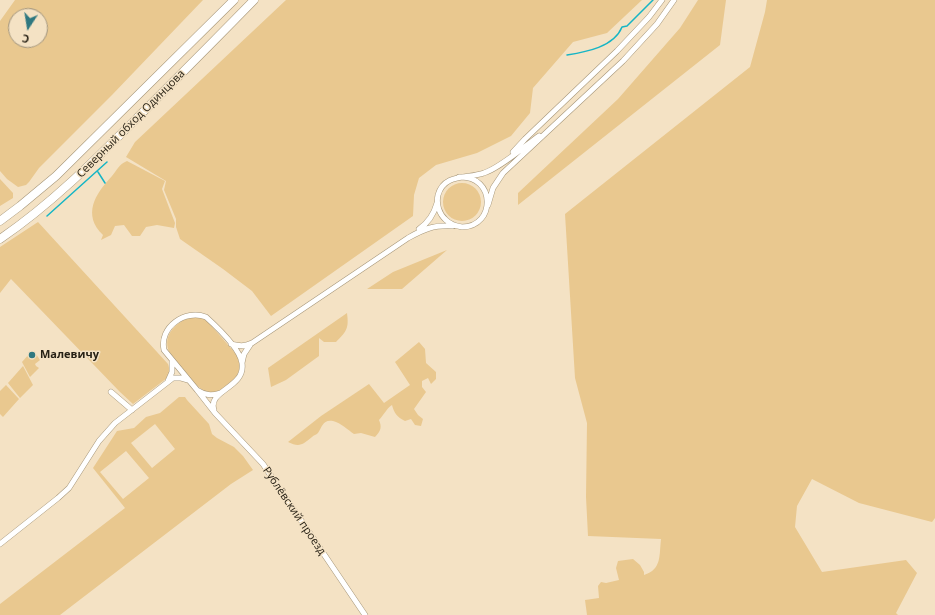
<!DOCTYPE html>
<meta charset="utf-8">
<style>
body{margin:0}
#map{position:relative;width:935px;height:615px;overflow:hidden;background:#f4e2c4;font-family:"Open Sans",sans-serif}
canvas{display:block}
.north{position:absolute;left:8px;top:8px;width:40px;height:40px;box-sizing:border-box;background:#f4e2c4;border:1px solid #a2957e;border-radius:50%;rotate:192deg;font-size:11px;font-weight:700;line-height:16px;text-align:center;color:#272115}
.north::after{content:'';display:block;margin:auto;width:14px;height:18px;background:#2f7880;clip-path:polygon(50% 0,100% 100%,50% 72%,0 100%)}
</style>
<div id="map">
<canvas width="935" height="615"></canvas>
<div class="north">С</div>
</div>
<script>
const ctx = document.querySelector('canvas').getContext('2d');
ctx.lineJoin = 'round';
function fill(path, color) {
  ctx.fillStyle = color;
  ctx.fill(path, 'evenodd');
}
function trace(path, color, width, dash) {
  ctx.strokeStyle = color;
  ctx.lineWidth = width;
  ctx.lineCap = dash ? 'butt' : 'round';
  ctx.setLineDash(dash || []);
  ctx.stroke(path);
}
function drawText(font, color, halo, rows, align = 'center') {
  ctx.font = font + ' "Open Sans",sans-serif';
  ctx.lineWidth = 3;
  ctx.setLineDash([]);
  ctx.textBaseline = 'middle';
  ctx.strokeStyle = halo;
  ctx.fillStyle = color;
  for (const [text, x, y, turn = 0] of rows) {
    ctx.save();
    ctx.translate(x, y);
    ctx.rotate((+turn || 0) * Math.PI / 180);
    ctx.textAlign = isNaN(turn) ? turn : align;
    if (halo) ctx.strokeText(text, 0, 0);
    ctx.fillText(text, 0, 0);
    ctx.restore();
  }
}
fill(new Path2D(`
 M15,0H203L112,95L39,168L29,182L26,185L18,187L7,179L0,171V21ZM16,16H40V40H16Z
 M286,0H642L607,33L573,42L533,88L530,113L511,136L477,153L436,165L419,178L414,195L413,216L271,316L252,291L223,269L180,239L176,227V219L164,190L166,181L126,157L135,142Z
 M698,0H726L720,45L518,205V193L618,99L680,28Z
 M767,0H935V518L932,522L859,503L812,479L797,506L795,527L822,572L906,560L917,573L896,613L898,615H587L585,600L599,598L598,586L601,582L606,583L619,580L616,568L618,561L633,559L640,565L644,572V575C662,569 659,556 661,539L588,536L586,497L587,423L575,378L565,214L750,67L765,12Z
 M127,161L165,181L162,189L175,223L174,228L157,225L146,227L140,236H132L124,225L115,226L111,235L101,240L103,235C82,215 95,194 112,176C118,169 118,165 127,161Z
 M0,179L13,193V198L0,206Z
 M443 202a19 19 0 1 1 38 0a19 19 0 1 1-38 0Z
 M38,222L168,364C170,369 169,373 167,378L133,404L120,392L11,279L0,293V247Z
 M447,250L402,289H367L393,272Z
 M347,313C349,328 347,331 336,342H324L319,338V356L286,380L271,387L268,368Z
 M192,316L202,318L208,322L236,354C239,360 241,366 238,373C234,385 215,397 203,390C192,383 179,366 171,356C160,336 175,323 192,316Z
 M419,342L425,349L426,363L436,372V379L431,384L428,378L422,381V387L426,392L414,409L418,415L423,419L421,426L415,425L411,419L405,421C397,417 394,413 392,405C386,409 384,415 379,420C382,427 381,431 375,437L361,433L354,434C348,430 341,423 333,421C323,419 322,427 318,433C316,435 314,435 312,437C303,444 300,448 288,442L321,416L369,384L384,403L410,385L395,362Z
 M29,354L30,357L32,359L34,358L36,354L40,360L35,364L36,366L39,368L30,377L22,362Z
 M23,366L33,385L20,398L8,383Z
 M6,385L19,399L3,417L0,414V391Z
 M179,397H185L187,400L209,424L212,434L217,438L234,447L243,456L253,470L231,484L60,615H0V604L125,508L93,468L117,431L134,428L146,417L160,413ZM155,424L175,449L152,468L131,443ZM126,451L149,478L123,499L100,472Z`), '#e9c88f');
trace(new Path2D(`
 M567,55C586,52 614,47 622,27L627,26L653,0
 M98,172L105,183
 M47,216L107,162`), '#16b5c5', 1.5);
const minor = new Path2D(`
 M513,152L525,139L617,51L649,17L662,0
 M459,177C496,175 496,227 462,227C456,226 450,224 446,220C439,214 436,204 438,195C444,173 467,179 484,173C500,168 525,146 539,136
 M488,205L493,188L503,173L623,61L657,24L674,0
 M419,229C428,223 434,214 437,203
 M231,344C239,346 244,347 252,343L408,238C424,229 433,225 453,226
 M242,363L244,354L250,345
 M168,381L172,372V362
 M197,390L215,413L263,464L365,615
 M111,392L132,410
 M214,410C207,390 246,388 242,363C240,349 217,327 206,317C185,309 159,327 164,350L197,390C205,395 211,396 220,393
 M0,544L58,498L69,488L99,441L115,423L173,378H181L188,380`);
const highway = new Path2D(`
 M0,221L20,206L56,176L234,0
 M0,239C53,203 98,157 143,112C180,75 217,38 254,0`);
trace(minor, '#a69679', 6);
trace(highway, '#a69679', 9);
trace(minor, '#fff', 5);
trace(highway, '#fff', 8);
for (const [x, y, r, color] of [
 [32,355,4,"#2f7880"]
]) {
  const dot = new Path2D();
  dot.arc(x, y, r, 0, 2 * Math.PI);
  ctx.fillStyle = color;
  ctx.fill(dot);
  trace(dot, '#f4e2c4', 1.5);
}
drawText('11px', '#272115', '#f4e2c4', [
 ["Северный обход Одинцова",131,124,-45],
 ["Рублёвский проезд",294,511,56]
]);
drawText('bold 11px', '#272115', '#f4e2c4', [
 ["Малевичу",40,355]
], 'left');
</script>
